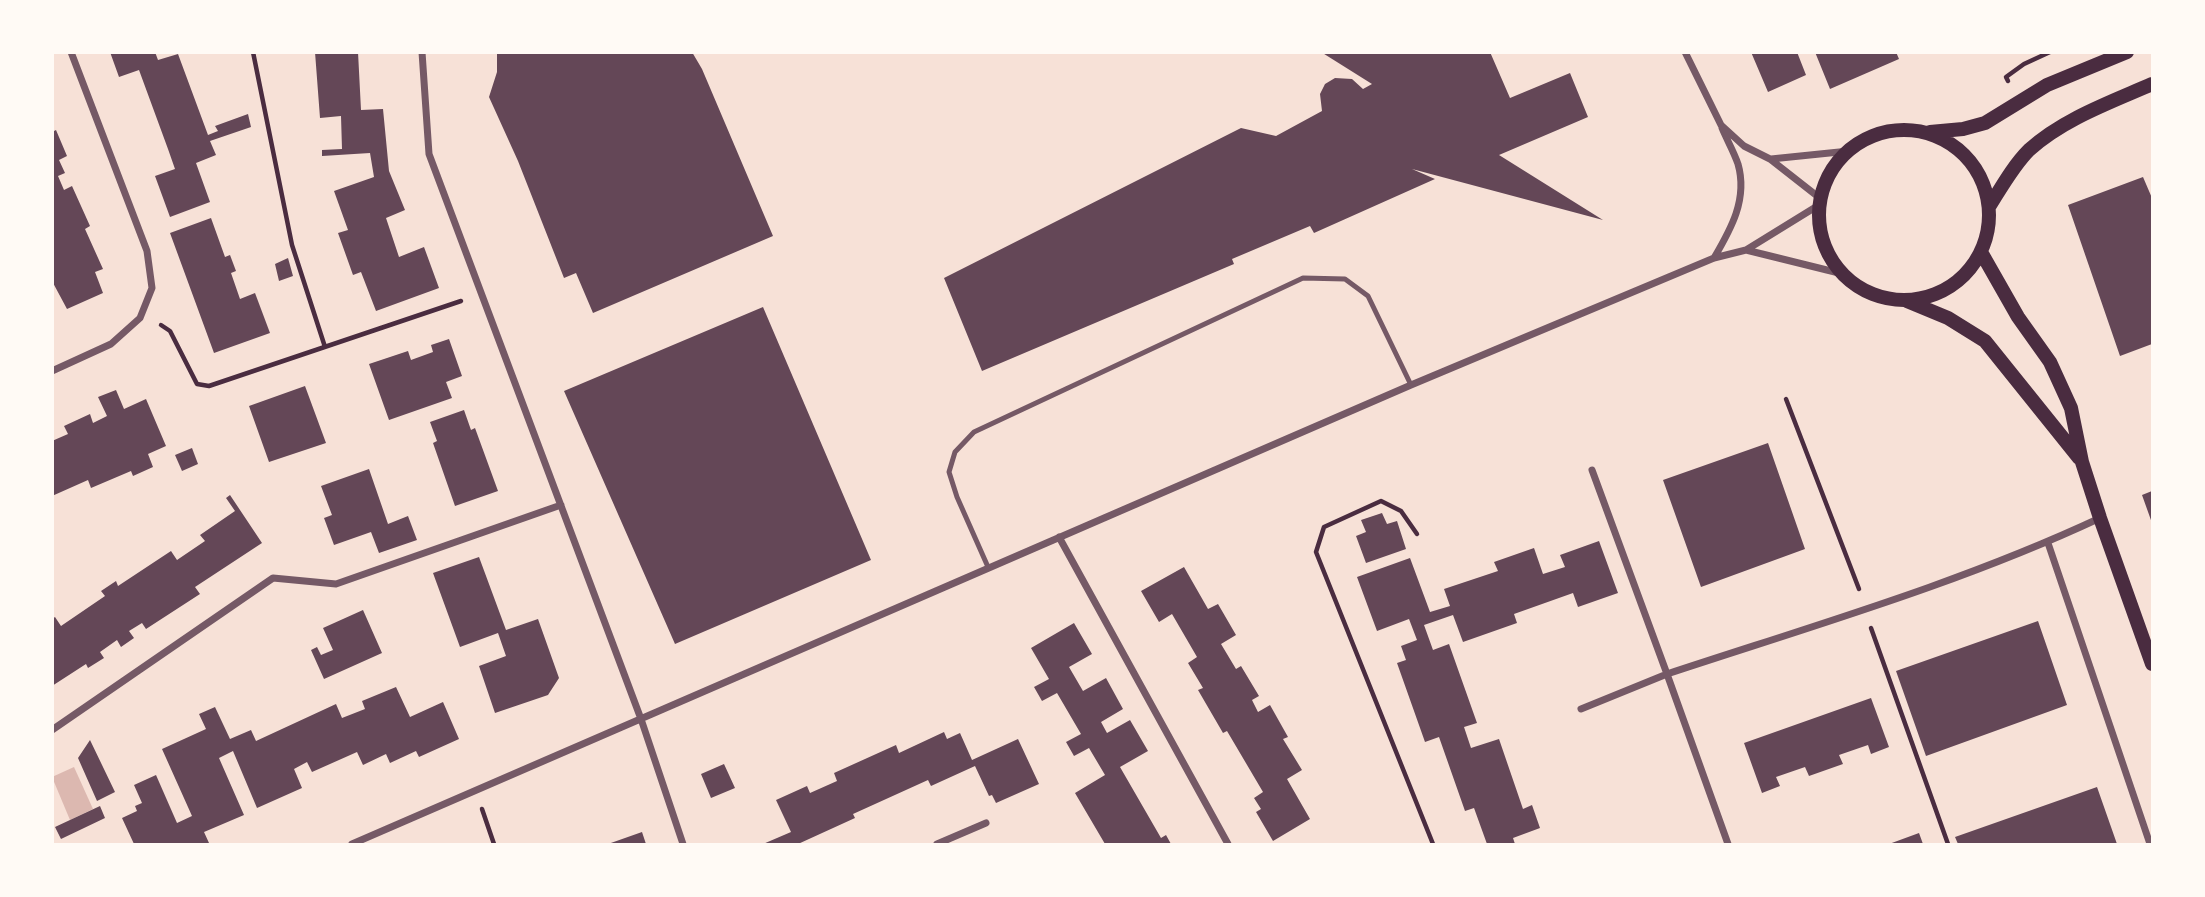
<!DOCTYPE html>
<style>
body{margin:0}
#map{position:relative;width:2205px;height:897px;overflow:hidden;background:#f7e1d7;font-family:"Playfair Display",serif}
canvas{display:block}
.frame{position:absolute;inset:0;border:54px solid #fffaf5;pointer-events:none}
</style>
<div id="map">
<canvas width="2205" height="897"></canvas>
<div class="frame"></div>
</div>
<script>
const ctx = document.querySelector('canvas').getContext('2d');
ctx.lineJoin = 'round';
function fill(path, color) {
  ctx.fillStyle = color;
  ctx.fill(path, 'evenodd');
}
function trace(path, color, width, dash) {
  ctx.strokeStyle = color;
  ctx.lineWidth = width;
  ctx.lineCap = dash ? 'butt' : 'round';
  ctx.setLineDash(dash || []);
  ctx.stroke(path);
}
fill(new Path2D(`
 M74,767L93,809L70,820L52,777Z`), '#dcb8b0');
fill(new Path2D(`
 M110,52H155L158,60L178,54L208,135L218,131L215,126L248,114L251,127L210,141L216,155L196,163L210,202L170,217L155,176L175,169L168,149L139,70L119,77Z
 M315,52H358L361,110L383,109L389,171L405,210L386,218L399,257L424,247L439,288L376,311L361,272L353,275L338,233L348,230L334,191L374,177L370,153L322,156V150L342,149L341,116L320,118Z
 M497,52H692L702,69L773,236L593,313L576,273L564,278L518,161L489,97L497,72Z
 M1321,52H1490L1510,98L1570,73L1588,117L1499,155L1603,220L1412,169L1435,179L1314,233L1310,226L1232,259L1234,264L982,371L944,278L1241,128L1276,136L1322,111L1320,94L1325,84L1335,78L1352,79L1363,89L1372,84Z
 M1751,52H1797L1806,75L1768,92Z
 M1815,52H1896L1899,59L1830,89Z
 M56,130L67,156L59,160L65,173L58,176L64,190L72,186L90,226L85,229L103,269L95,272L103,293L67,309L52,281V132Z
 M2143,177L2152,198V344L2120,356L2068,205Z
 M211,218L225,257L230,255L236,271L231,273L240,299L255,293L270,333L214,353L170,233Z
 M288,258L293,276L279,281L275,264Z
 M763,307L871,560L675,644L564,391Z
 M449,339L462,376L446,382L452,398L389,420L369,364L408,351L411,360L433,352L431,345Z
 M305,386L326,443L269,462L249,406Z
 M116,390L124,409L146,399L166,446L148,454L153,467L133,476L131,471L91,488L88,480L52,496V441L68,434L64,426L90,414L93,423L107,416L98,397Z
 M464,410L471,430L475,428L498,491L455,506L433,443L437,441L430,422Z
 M1768,443L1805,549L1701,587L1663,480Z
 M192,448L198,464L182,471L175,455Z
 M369,469L388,524L408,516L417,540L379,553L371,532L334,545L324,518L332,515L321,486Z
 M2152,491V523L2142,495Z
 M230,495L262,543L195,587L200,594L146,629L142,623L129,631L134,638L121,647L117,640L100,652L104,658L88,668L86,664L52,686V619L55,617L61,626L105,596L101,591L116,581L118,586L171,551L177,560L205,541L200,535L235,511L226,498Z
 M1382,513L1387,524L1397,521L1406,549L1366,563L1356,536L1366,532L1361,520Z
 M1599,541L1618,593L1578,607L1573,593L1514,614L1517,623L1463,642L1453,615L1424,625L1433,650L1449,644L1477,723L1464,727L1471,748L1499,739L1523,809L1532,805L1540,828L1513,838L1515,844H1487L1474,808L1465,811L1439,737L1425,742L1397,663L1406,660L1401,646L1417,640L1409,619L1377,631L1357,577L1410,558L1430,612L1450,606L1444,589L1498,571L1494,562L1534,548L1543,574L1565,567L1560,555Z
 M479,557L506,630L538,619L559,678L548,695L495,713L479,666L506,656L498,633L460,647L433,573Z
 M1184,567L1208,609L1218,604L1236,635L1221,644L1236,669L1241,666L1259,696L1252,700L1258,712L1270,705L1288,737L1283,739L1302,770L1287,779L1310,819L1273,841L1256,812L1261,809L1254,798L1263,792L1227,731L1223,733L1198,690L1203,688L1188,663L1197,657L1172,614L1159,622L1141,591Z
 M363,610L382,653L324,679L311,650L317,647L321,655L333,650L323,628Z
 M2038,621L2067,705L1926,756L1896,671Z
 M1074,623L1092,654L1069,667L1083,691L1106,678L1123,709L1101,722L1107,733L1130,720L1148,751L1120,767L1161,838L1166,835L1171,844H1105L1075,793L1105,775L1089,748L1074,756L1066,742L1081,734L1057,693L1042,701L1034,687L1049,679L1031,648Z
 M396,687L410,717L443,702L459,739L419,757L416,751L390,763L386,754L363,765L357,752L312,772L307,762L294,769L302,788L257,808L233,751L219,758L244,815L204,832L209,843L206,844H134L122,818L137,811L135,806L142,803L134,785L156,775L177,823L192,816L162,749L206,729L199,714L215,707L230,739L251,730L256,741L336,704L342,718L365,709L362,701Z
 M1871,698L1889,747L1871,754L1868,745L1839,755L1843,764L1809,776L1805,767L1776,777L1780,786L1762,793L1744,743Z
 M944,732L947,739L960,733L972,760L1018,739L1039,784L996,803L992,795L989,796L975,766L931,786L928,780L853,814L855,818L798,844H763L791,832L776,800L807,786L810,793L837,781L834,773L896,745L899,753Z
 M90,740L115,792L97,801L78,758Z
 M724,764L735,788L711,798L701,774Z
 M2097,787L2117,844H1958L1955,837Z
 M100,806L105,818L61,839L55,827Z
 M642,832L646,844H608Z
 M1919,833L1923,844H1889Z`), '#644757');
trace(new Path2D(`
 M253,52L292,245L325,347
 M2008,81L2006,77L2024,64L2050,52
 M161,325L170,331L197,384L209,386L461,301
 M1786,399L1859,589
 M1417,534L1401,511L1381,501L1324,527L1316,552L1433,844
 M1871,628L1948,844
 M482,809L494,844`), '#4a2c40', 4.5);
trace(new Path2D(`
 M988,567L957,497L949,472L955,452L974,432L1303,278L1345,279L1368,296L1411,385`), '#755966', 5);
trace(new Path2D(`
 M422,52L429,154L641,719L683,844
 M1685,52L1721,125L1744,146L1770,159L1821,199
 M1771,159L1849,151
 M1746,250L1843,274
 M1714,258C1731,229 1748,199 1738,164C1734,152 1727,140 1722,128
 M52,371L111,344L140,318L152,288L147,251L71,52
 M1059,537L1228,844
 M2048,543L2150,844
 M1581,709L1667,674L1592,470
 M52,730L273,578L336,584L561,505
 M352,844L1411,385L1714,258L1746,250L1819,205
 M937,844L986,823
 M1728,844L1667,674C1812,626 1961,583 2100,518`), '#755966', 7);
trace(new Path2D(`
 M1819 215a85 85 0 1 1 170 0a85 85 0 1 1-170 0Z
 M1930,132L1963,129L1985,123L2047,85L2127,52
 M1989,207C2001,188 2013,166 2029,150C2063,119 2111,102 2152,84
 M1981,252L2018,317L2050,362L2071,408L2082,462L2100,518L2152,664
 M1907,301L1948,318L1985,341L2079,458`), '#4a2c40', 14);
</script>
